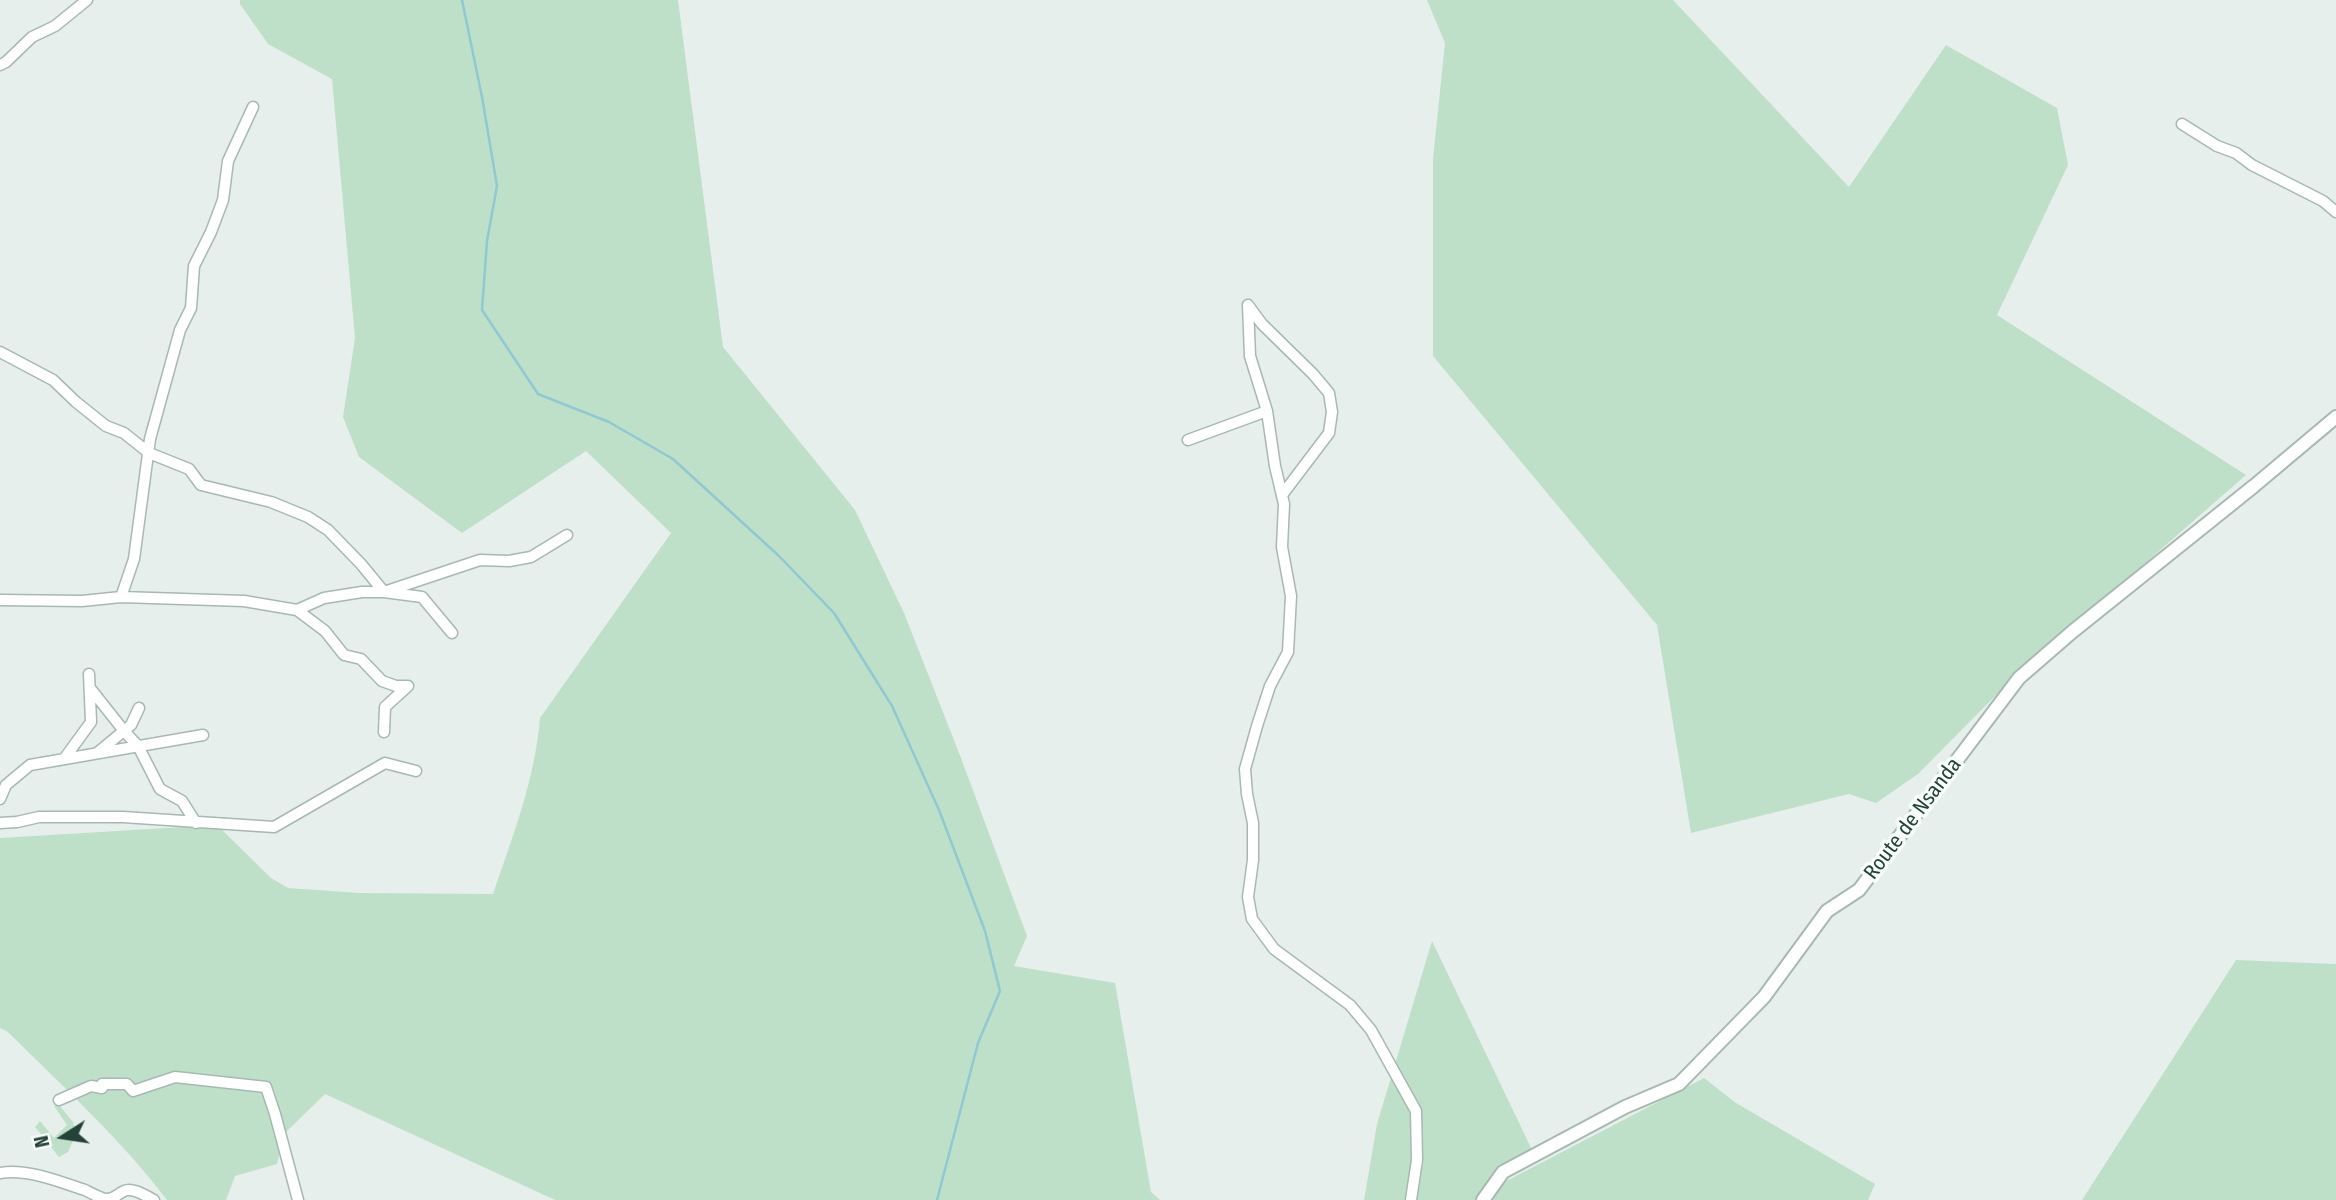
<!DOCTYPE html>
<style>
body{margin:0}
#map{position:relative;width:2336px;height:1200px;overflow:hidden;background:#e6efeb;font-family:"Fira Sans Condensed",sans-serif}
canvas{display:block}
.north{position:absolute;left:28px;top:1102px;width:70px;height:70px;-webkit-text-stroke:5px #f7fbf9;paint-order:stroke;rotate:258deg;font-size:19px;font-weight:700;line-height:28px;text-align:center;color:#24423a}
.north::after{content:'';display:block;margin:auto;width:24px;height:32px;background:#24423a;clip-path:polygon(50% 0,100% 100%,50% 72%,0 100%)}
</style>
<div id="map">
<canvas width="2336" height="1200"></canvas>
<div class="north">N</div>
</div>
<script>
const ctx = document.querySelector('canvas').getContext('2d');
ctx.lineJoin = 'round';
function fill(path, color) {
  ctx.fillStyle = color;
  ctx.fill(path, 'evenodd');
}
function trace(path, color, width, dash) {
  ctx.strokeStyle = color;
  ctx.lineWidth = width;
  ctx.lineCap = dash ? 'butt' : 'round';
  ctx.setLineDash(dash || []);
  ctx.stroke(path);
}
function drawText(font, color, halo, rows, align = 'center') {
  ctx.font = font + ' "Fira Sans Condensed",sans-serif';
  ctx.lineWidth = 7;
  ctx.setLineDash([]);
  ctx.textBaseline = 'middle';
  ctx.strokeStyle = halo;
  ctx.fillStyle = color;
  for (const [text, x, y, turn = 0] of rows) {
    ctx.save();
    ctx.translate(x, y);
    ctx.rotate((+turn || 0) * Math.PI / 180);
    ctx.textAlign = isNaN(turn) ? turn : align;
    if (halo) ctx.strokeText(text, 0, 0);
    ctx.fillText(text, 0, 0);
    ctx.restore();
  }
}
fill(new Path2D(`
 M240,0H678L723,347L855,510L904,613L961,758L1027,936L1014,966L1115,983L1151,1192L1160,1200H555L325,1094L285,1133L277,1164L235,1176L226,1200H167C121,1139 62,1086 8,1032L0,1028V838L217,825L271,878L288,888L359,893L493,894C513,836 535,779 540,718L671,533L586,451L462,533L359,457L343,417L355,338L332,79L268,44L240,4Z
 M1427,0H1673L1849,187L1946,45L2057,108L2068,165L1997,315L2246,475L2009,682L1918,774L1876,803L1849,794L1691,833L1657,625L1433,356V159L1445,43Z
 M1432,941L1533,1152L1501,1168L1477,1200H1364L1377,1124Z
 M2236,960L2336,964V1200H2082Z
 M1704,1078L1736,1103L1875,1184L1868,1200H1489L1493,1188Z
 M59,1105L73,1122L76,1134L68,1152L59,1157L35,1127L40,1121L54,1138L67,1125L54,1106Z`), '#bfe0c8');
trace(new Path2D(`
 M462,0L482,97L497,186L487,241L482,310L538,394L609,422L673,459L779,556L834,613L892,706L939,810L985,931L1000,991L978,1043L937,1200`), '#8ec9d4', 2.5);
const minor = new Path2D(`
 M0,65L6,62L32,37L55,26L87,0
 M2182,124L2217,146L2236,153L2252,165L2323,201L2336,212
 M1248,305L1250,356L1267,411L1275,466L1284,504L1282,547L1291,596L1288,652L1270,686L1257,726L1245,769L1247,794L1253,823V860L1248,897L1252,919L1274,949L1350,1005L1371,1030L1416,1111L1417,1160L1411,1200
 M1248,305L1262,324L1313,374L1329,393L1332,412L1329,433L1282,495
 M0,352L53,380L76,402L106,426L124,433L149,453L189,469L201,485L271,502L308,517L328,530L361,564L384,592
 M1188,440L1267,411
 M121,597L134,559L150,439L180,330L191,308L194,266L211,232L223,200L228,161L253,107
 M0,600L82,601L121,597L244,601L297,610L324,598L362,592H384
 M297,610L325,631L344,655L361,659L382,681L396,686H408
 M452,633L422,597L384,592L480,560L509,561L531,557L567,535
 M90,688L124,731L138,746L160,789L182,801L196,823
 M384,732L385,707L408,686
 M97,753L131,725L139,708
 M64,759L91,722L89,674
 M0,799L6,785L30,765L203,735
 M0,823L17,822L39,817H123L274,827L385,763L416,771
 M59,1100L91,1086L102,1088V1084H127L133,1091L175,1077L266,1087L275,1114L298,1200
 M0,1173C26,1168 60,1182 85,1190C91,1193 98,1197 105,1199C114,1200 117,1194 124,1191C133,1187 146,1196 154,1200`);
const tertiary = new Path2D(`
 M1483,1200L1503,1172L1625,1107L1679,1084L1764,997L1827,911L1859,890L2019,678L2072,632L2254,486L2336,417`);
trace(minor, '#a8b8b2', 13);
trace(tertiary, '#a8b8b2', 16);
trace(minor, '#fff', 10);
trace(tertiary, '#fff', 12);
drawText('21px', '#24423a', '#f7fbf9', [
 ["Route de Nsanda",1913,819,-53]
]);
</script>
